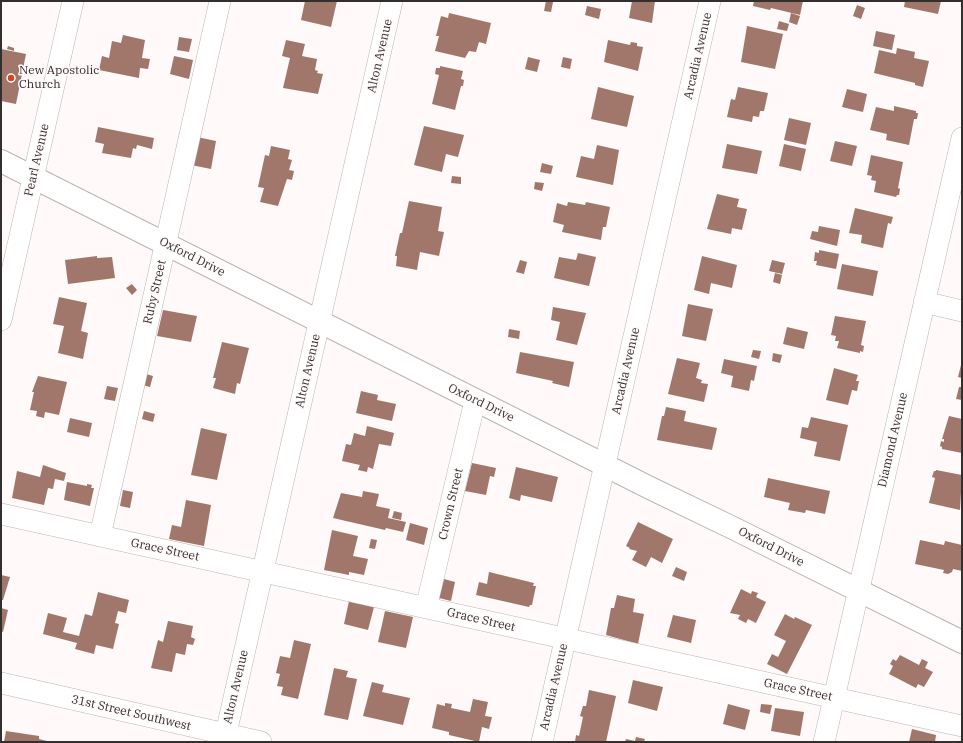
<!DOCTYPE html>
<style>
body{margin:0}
#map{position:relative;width:963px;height:743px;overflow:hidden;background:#fffaf9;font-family:"IBM Plex Serif",serif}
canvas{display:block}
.frame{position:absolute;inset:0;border:2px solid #322f2e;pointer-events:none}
</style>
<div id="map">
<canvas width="963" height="743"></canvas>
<div class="frame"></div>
</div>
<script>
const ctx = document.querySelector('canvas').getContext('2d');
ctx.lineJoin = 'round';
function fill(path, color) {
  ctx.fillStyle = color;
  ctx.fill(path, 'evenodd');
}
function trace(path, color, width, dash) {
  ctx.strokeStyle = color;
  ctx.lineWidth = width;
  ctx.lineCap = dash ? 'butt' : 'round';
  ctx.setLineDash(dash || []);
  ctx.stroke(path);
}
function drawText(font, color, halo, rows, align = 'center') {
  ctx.font = font + ' "IBM Plex Serif",serif';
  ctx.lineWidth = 3;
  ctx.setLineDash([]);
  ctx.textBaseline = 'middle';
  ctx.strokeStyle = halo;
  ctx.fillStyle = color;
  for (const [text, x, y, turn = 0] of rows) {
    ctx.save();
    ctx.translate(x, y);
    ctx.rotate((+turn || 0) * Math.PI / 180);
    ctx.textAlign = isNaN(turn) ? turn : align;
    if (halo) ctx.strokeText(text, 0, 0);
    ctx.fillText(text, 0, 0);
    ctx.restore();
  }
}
fill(new Path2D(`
 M305,1H337L331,27L301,20Z
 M546,1L553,2L551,12L544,11Z
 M632,1H655L652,23L629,18Z
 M754,1H803L800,15L771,8L770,10L753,6Z
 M905,1H941L938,14L904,7Z
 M857,5L865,8L861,19L853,16Z
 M587,6L601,9L599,19L585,15Z
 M449,13L491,23L486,44L479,42L476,52L469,51L465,58L435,51L439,36H436L441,16L448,18Z
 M791,13L800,16L797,25L789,22Z
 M779,21L789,24L787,31L777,29Z
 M747,26L783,34L775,69L741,62Z
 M876,31L895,35L892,50L873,46Z
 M123,35L145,40L142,58L150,59L148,69L140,68L139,78L99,70L102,56L109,58L112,41L121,43Z
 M179,37L192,39L189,52L177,50Z
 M286,40L305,44L302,56L317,59L315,70L318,71L317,73L323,74L318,94L283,88L290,58L282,56Z
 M608,40L630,45L631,42L637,43V46L643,47L638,71L604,62Z
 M8,46L14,48V51L7,49Z
 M897,48L915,52L914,58L929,61L923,87L915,85V83L874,73L879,50L896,54Z
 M1,49L26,54L16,104L1,101Z
 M174,56L193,60L189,79L170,74Z
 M528,57L540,60L537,72L525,69Z
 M563,57L572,59L570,69L561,67Z
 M440,66L463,71L461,79L464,80L463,86H461L455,110L432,104L439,75L435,74L436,68H440Z
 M598,87L634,96L627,127L591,119Z
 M738,87L768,93L764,111H760L759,117L753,116L752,122L727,117L731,99L735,100Z
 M847,89L867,94L863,112L842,107Z
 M894,106L916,111V113H918L917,119H914L909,145L886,140L887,134L870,130L876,107L894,111Z
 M789,118L811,123L806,145L784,140Z
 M424,126L464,135L458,157L446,154L442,172L414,165Z
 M98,127L154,138L152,149L137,145L136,149L133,148L131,158L102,153L104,144L95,142Z
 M197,137L216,141L211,169L191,165Z
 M835,141L857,146L852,166L830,161Z
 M727,144L762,151L757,174L722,168Z
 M784,144L806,149L801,171L779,166Z
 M597,145L619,150L613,185L576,177L581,156L594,159Z
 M271,146L290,150L288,159L292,160L289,170L294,171L292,180L287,179L278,206L260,202L264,188L258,187L265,155L269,156Z
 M871,155L903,162L898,188L900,189L899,195H897L896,197L874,192L876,181L871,180L872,176L867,175Z
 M542,163L553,166L551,174L540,172Z
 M452,176L461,177V184L451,183Z
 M535,182L544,183L542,191L534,189Z
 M717,194L739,199L737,207L747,209L742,230L732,228L731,234L707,229Z
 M409,201L442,207L438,231L444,232L439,256L420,252L417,270L396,266L397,256H395L400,233H402Z
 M568,202L585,205L586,202L610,207L606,227H603L601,240L562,232L564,225L553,222L557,203L567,206Z
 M855,208L893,217L891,224L888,223L883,248L861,243L862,235L849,233Z
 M819,226L840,230L837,246L810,239L812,231L818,232Z
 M819,250L839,254L836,269L816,265L817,261H814L815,252L819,253Z
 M578,253L596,257L589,286L554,278L559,257L576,260Z
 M97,256V258L112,257L115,278L68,284L65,260Z
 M702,256L737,265L732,288L711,283L709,294L694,290Z
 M520,260L527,262L524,274L516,272Z
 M772,260L785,263L782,274L769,271Z
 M842,264L878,271L873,296L837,289Z
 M775,273L782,275L780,284L773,282Z
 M132,284L137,290L132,295L126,288Z
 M59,297L87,303L81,331L88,333L83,359L58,353L64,326L53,324Z
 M688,304L713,309L706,341L682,336Z
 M553,307L586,313L577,345L556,340L560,322L551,320Z
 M163,310L197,316L191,342L157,336Z
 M835,316L866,321L861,345L864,346L863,352L860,351V353L837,348L839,341H835L836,336L831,335Z
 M787,327L808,332L804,349L783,344Z
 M509,329L520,331L519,339L508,337Z
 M222,342L249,348L240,384L237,383L235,394L213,388L216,378H213Z
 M753,350L761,351L759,359L751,357Z
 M520,352L574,362L569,387L552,383L553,381L516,373Z
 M773,353L782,355L780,363L772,361Z
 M677,358L700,363L696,378L702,380L701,383L708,384L704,402L668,394Z
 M724,359L757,366L754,381L751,380L749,391L731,387L733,376L721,373Z
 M962,361V378L958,377Z
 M834,368L858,375L856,381H859L857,391L852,390L848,405L826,400Z
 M142,373L153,376L150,387L139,384Z
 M38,376L67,382L59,415L45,412L44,418L36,416L37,411L30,410L34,392H32Z
 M107,386L118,388L115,401L104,399Z
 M959,387H962V400L956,399Z
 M361,391L378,395L377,400L396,404L392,421L356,413Z
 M666,407L686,411L684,421L717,428L712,450L657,440L662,416H664Z
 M144,411L155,414L153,422L142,419Z
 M949,416L962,419V453L942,449V447L940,446L941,441L944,442V439H942Z
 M811,417L848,425L840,461L814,456L817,442L800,438L802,427L808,428Z
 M70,418L92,423L89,437L67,432Z
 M367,426L394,433L391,446L379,444L373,469L368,467L367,472L358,470L360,465L342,461L346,444L351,445L354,433L365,436Z
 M201,428L227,434L217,480L191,475Z
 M472,463L496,468L494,477L490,476L486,495L465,491Z
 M43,465L66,473L64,481L55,479L53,489L48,488L44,505L12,498L17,471L40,477Z
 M516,467L558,477L552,502L521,495L520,501L509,498Z
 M936,470L962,475L960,510L929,503L935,478L932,477L934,471H936Z
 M768,478L830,491L825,514L806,510L805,513L788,510L790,503L764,497Z
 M67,482L87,486V484L92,485L91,488H94L90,506L64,500Z
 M123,490L133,492L130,508L120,506Z
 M363,491L379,494L376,506L390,509L388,518L406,522L403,532L386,528L385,530L333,518L341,493L362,497Z
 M186,500L211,505L204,546L169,539L172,525L181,527Z
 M394,511L402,513L401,520L392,518Z
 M638,522L673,539L662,563L651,557L646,567L632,560L637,551L629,549L630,548L626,546Z
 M410,523L428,528L424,545L406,540Z
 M332,530L358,536L353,556L368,559L364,575L349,572V575L324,570Z
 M371,539L377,540L375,549L369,548Z
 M920,540L944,545L945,541L962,545V571L953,569L952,572L948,574L943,573L944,570L915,564Z
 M676,567L687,572L684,581L672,576Z
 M489,572L534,583L533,586H536L532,605H530L529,607L476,595L479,582L487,584Z
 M1,575L10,577L3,600H1Z
 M444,579L455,582L451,601L439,598Z
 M741,589L751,594L752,591L758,593L756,597L766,602L756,623L748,619L746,623L738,619L740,615L730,613Z
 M98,592L129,600L126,613L118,611L115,623L119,624L113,649L96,645L94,654L75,649L77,643L43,634L48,613L67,618L63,632L79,636L85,614L92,616Z
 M617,595L635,599L633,612L644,614L638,644L606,635L611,608H614Z
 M349,601L374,607L368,630L344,624Z
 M1,608L8,610L3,632L1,631Z
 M385,611L413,617L406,648L378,642Z
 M785,614L794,619L795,617L812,625L787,674L767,664L772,654L778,657L786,641L774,635Z
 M673,615L696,620L691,643L667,637Z
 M168,621L193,626L191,637L195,639L193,645L187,644L185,655L176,653L172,672L151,668L158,640L163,642Z
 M294,640L311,644L298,699L281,695L283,687L277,686L280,674L276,673L280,656L290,658Z
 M900,655L919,665L922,659L928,662L925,668L933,672L924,687L918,684L916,688L889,674L893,666L890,664L893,659L896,661Z
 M334,668L348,671L346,677L357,679L348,720L324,715Z
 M633,680L663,687L657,711L628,703Z
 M372,682L384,685L382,692L410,698L403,725L363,716Z
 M589,690L616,696L606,742H575L576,735L579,736L583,717L580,716L583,706H586Z
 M473,699L488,702L485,716L492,717L489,729L482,727L479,742L449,735V732L432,728L437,704L445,706V703L452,704L451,708L470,712Z
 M728,704L750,710L745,730L723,724Z
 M761,704L772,705L770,714L760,712Z
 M775,708L804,712L800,736L771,731Z
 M912,729L936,735L935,742H909Z
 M6,731L39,736V739L51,742H4Z
 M636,737L645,739L644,742H625L626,739L635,741Z`), '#a1776b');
const minor = new Path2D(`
 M924,302L962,311
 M1,320L73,1
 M1,514L962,726
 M100,536L220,1
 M426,608L475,401
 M1,683L261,742
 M224,742L392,1
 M542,742L710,1
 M824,742L962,138`);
const major = new Path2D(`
 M1,161L650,488L733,528L962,642`);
trace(minor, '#bcb4b2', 22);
trace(major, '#bcb4b2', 24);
trace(minor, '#fff', 21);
trace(major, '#fff', 22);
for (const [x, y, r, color] of [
 [11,78,4,"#cf471b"]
]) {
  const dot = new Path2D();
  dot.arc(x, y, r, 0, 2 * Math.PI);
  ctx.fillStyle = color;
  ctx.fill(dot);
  trace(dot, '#fffaf9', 1.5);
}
drawText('12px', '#322f2e', '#fffaf9', [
 ["Alton Avenue",380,56,-77],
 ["Arcadia Avenue",698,56,-77],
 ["Pearl Avenue",37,160,-77],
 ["Oxford Drive",192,257,27],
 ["Ruby Street",155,292,-77],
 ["Alton Avenue",308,371,-77],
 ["Arcadia Avenue",626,371,-77],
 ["Oxford Drive",481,403,26],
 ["Diamond Avenue",893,440,-77],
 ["Crown Street",451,504,-77],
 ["Oxford Drive",771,547,27],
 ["Grace Street",165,550,12],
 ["Grace Street",481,620,13],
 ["Alton Avenue",236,687,-77],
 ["Arcadia Avenue",554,687,-77],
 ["Grace Street",798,690,12],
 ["31st Street Southwest",131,713,13]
]);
drawText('12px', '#322f2e', '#fffaf9', [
 ["New Apostolic",19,71],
 ["Church",19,85]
], 'left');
</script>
